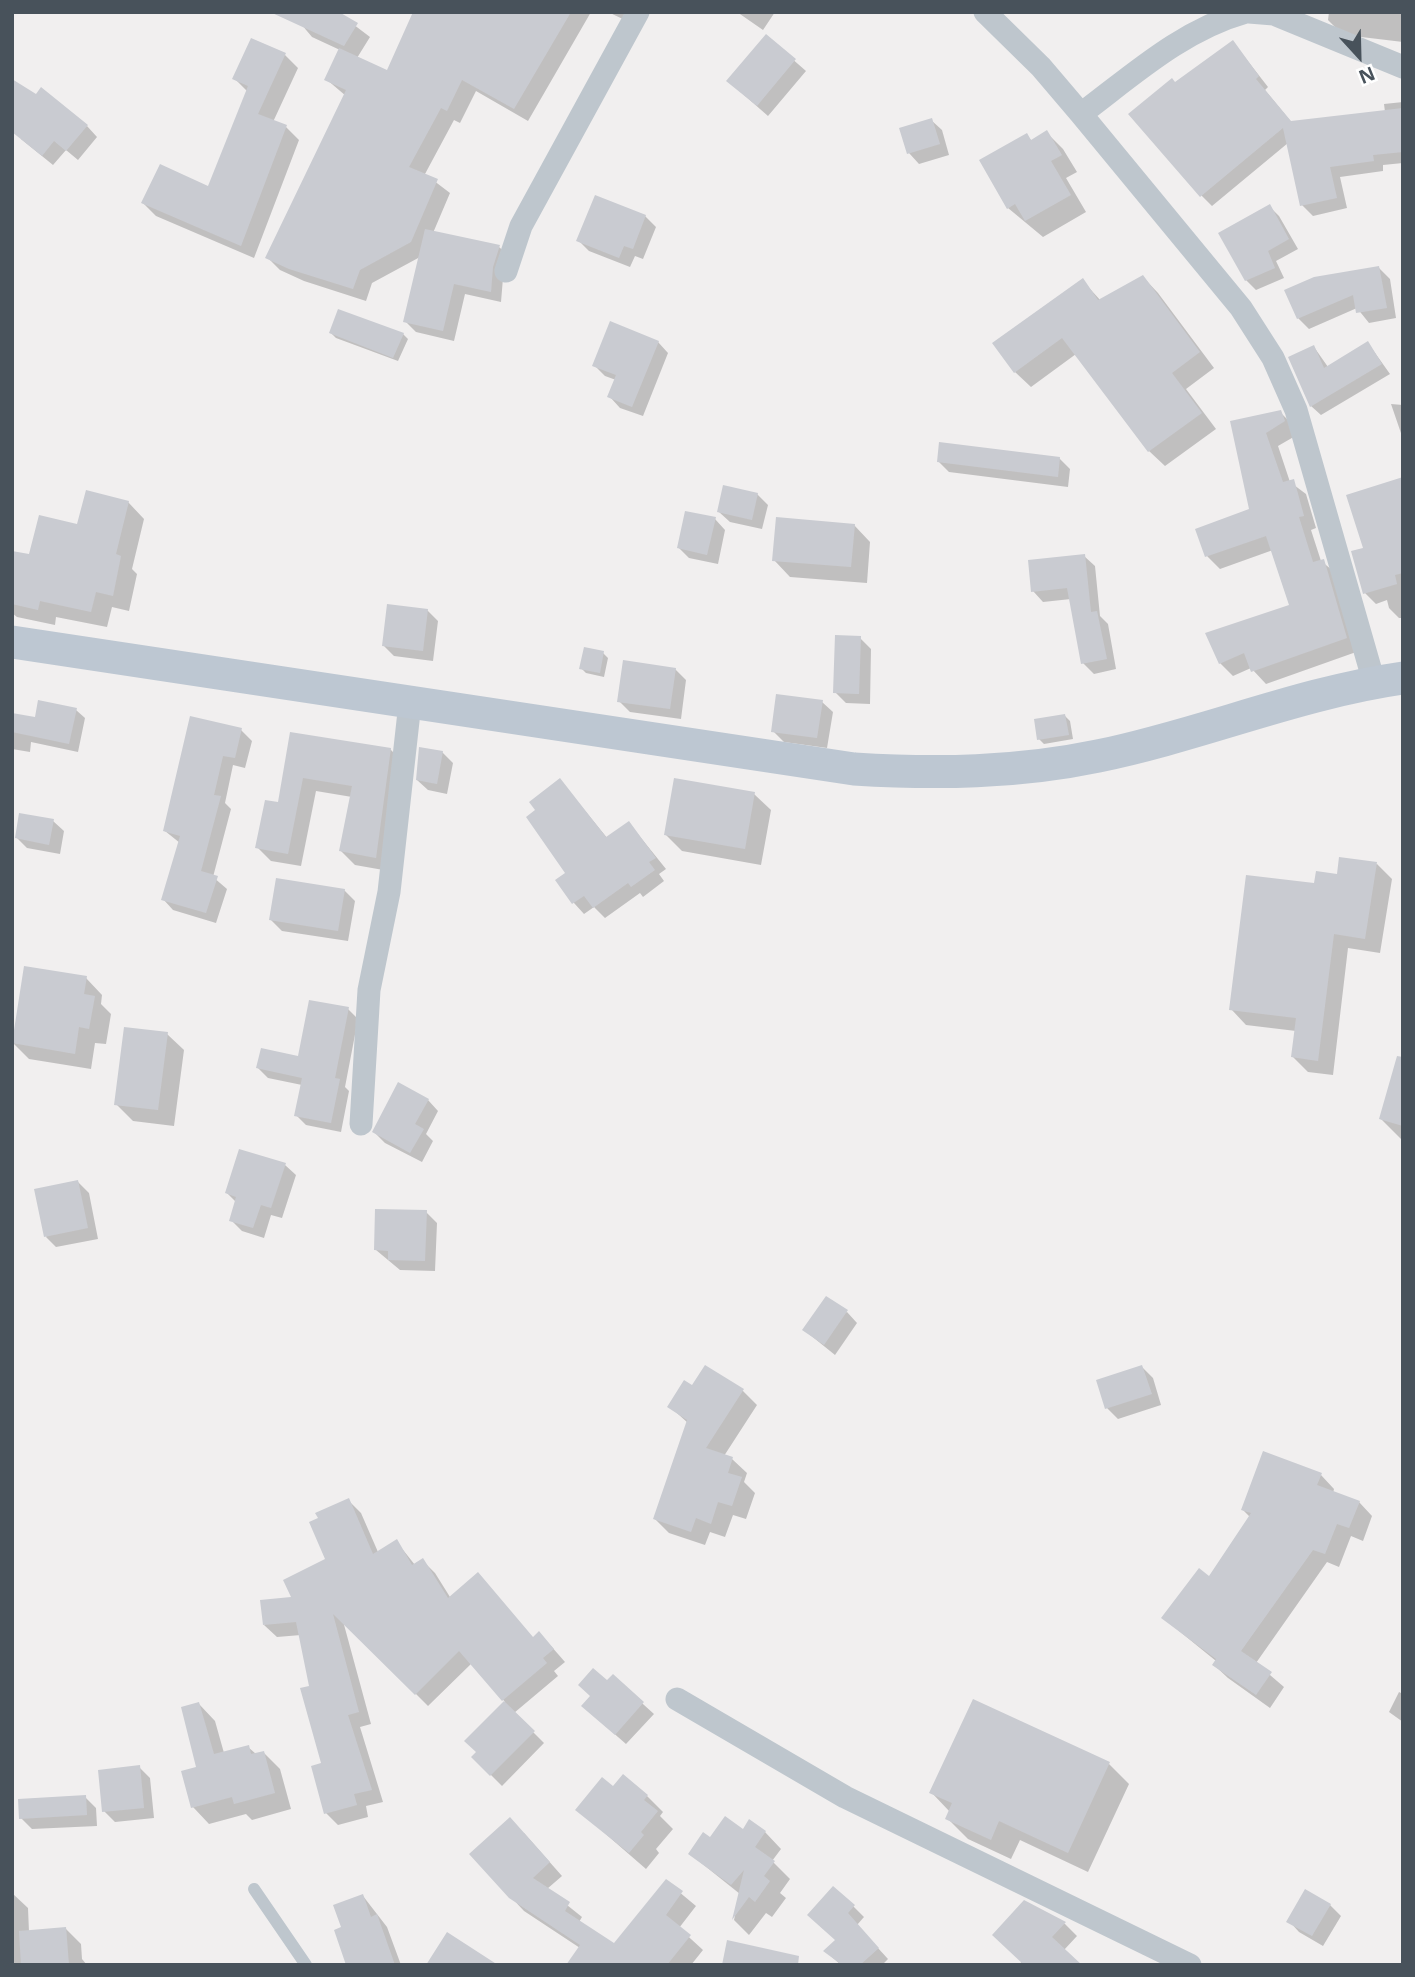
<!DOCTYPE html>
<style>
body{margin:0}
#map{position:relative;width:1415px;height:1977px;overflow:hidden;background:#f1efef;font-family:"Open Sans",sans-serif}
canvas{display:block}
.frame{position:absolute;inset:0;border:14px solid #48525b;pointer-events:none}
.north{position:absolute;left:1324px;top:21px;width:70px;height:70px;-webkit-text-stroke:5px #fff;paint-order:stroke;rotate:158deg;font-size:19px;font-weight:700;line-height:28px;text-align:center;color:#48525b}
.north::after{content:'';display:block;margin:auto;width:24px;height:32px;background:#48525b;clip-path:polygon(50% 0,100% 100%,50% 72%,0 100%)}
</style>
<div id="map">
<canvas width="1415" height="1977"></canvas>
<div class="frame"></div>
<div class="north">N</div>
</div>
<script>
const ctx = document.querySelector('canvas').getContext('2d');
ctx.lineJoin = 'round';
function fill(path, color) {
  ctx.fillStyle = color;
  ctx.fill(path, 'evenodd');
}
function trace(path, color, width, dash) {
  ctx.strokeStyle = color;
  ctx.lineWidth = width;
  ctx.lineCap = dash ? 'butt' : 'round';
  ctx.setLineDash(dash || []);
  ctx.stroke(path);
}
fill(new Path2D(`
 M291,12H343L341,15L370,37L357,58L388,72L415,12H591L528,121L476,91L460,123L454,120L425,174L450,193L433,233L499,247L510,257L503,278L501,302L465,294L454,341L416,332L405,321L420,257L372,283L366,301L304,281L280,270L267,257L346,96L326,79L340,50L312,37Z
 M608,12H631L627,21Z
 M737,12H775L763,30Z
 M1329,12H1403V42L1353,36L1339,31L1328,20Z
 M766,36L806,71L768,116L728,81Z
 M252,40L285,55L298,68L273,122L286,127L299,140L254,258L156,216L143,203L209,188L248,92L234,78Z
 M1233,42L1268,87L1265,90L1292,123L1385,112L1384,104L1403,102V163L1383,165V171L1340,177L1347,208L1313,216L1302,205L1288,143L1212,206L1201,195L1175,84Z
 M931,120L942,130L949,155L919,164L909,153Z
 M87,126L97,137L78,160L66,150L53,165L21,139Z
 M1047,133L1063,149L1077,172L1066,178L1086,212L1043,237L1008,208L1027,136L1032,141Z
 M1269,206L1279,216L1298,249L1276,261L1284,278L1256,290L1246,280Z
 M645,216L656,227L643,259L635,256L630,267L589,251L578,240Z
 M1379,268L1390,279L1396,318L1369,323L1357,308L1309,329L1298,318Z
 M1143,277L1158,293L1214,368L1186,389L1216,429L1165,466L1149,451L1076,354L1031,387L1015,372L1082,280L1101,301Z
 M331,333L403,334L408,339L398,361L336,338Z
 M658,342L668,353L643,416L620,408L610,397L616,380L605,376L594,365Z
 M1368,343L1390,374L1321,415L1311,406L1314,347L1328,367Z
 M1391,404L1403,405V439Z
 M1280,412L1293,425L1297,435L1278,446L1290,482L1306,494L1316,528L1311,530L1321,561L1337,574L1359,651L1266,684L1251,668L1233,676L1220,663L1291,607L1273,550L1220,569L1207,556L1251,510L1232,422Z
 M1059,458L1070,469L1068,487L949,472L938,461Z
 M757,494L768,505L762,529L730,522L719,512Z
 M1403,498V618H1399L1389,608L1387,600L1376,604L1365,593V549Z
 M128,502L144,519L132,569L137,574L129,611L112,607L107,627L56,617L55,625L17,617L12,613V552L31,556L79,526Z
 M715,519L725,530L718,564L689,558L678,547Z
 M854,525L870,542L867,583L790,577L774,560Z
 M1084,556L1095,566L1100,616L1108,624L1116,669L1094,674L1083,663L1071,599L1043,602L1033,591Z
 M427,610L438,621L433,661L394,656L384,646Z
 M860,638L871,649L870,704L846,703L835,692Z
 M603,653L608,658L604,677L586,673L581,668Z
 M675,669L686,680L681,719L630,712L619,701Z
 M822,702L833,712L827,748L784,742L773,731Z
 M76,710L85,718L78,752L31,742L30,752L12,749V715L36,719Z
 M1065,716L1070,721L1073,739L1044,744L1039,739Z
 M241,730L252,741L245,768L233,765L225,803L231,809L213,877L227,889L216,923L173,910L163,899L180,843L165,831Z
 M291,734L390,749L404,763L389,871L355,865L341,851L352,797L316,791L301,866L271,861L257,847L279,804Z
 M442,752L453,763L447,794L428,790L417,780Z
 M560,780L608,839L629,823L666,869L659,874L664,881L643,897L640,893L605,918L594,907L584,914L574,903L568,874L538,810Z
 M754,794L771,810L761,865L682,851L666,835Z
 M53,821L64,831L60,854L27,848L17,838Z
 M1377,864L1392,879L1380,953L1348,948L1333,1075L1308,1072L1293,1057L1296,1031L1246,1025L1231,1009L1316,885Z
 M344,890L355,901L348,941L282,931L271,920Z
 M86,978L102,995L101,1004L111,1014L106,1044L95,1043L91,1069L29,1059L13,1043Z
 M348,1009L358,1019L345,1087L349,1091L341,1132L306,1125L296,1115L302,1085L268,1078L258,1068L300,1058Z
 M167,1034L184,1050L174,1126L133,1121L116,1104Z
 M1403,1086V1141L1381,1119Z
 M428,1100L438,1111L426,1134L433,1141L422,1162L385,1143L374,1132Z
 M285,1165L296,1175L282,1218L271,1215L264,1238L242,1231L231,1220L236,1202L227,1193Z
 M78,1182L89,1193L98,1239L56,1247L46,1237Z
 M426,1212L437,1223L435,1271L400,1270L376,1250Z
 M847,1312L857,1323L835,1355L804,1330Z
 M1142,1367L1153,1378L1161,1405L1118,1419L1107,1408Z
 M692,1388L743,1391L757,1405L724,1456L732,1459L747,1473L744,1482L755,1493L746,1519L733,1515L725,1537L710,1532L705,1545L669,1533L655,1519L688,1423L669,1406Z
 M1321,1475L1334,1489L1333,1493L1359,1502L1372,1516L1363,1541L1351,1536L1339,1567L1327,1562L1256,1663L1284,1687L1270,1708L1228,1678L1214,1665L1216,1661L1163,1618L1210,1578L1250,1517L1243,1510Z
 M348,1500L361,1513L378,1552L396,1541L415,1565L423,1561L435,1573L450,1597L551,1646L565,1662L554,1671L558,1676L514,1713L544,1743L502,1786L473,1757L478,1752L467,1741L505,1702L472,1663L428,1706L343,1621L371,1724L360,1727L383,1802L366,1806L368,1817L338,1825L326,1813L323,1764L301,1635L277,1637L264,1625L294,1598L327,1560Z
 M613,1677L654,1714L626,1744L594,1716Z
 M1399,1692L1403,1694V1722L1389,1712Z
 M199,1704L215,1721L224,1753L248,1747L256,1754L264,1753L280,1769L291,1809L252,1820L246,1814L209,1824L193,1807L198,1768Z
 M1109,1764L1129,1784L1088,1872L1020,1840L1011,1859L968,1839L947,1818L950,1812L931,1792Z
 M139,1767L150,1778L154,1818L115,1822L104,1811Z
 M613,1788L647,1796L663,1812L660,1816L673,1829L656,1849L659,1853L646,1869L578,1810Z
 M85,1797L96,1808L97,1826L32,1829L21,1818Z
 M743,1831L765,1832L781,1849L772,1861L790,1879L780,1893L786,1898L772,1917L766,1913L749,1935L734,1920L740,1894L690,1854Z
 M524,1833L562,1876L547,1889L582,1917L579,1922L614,1945L666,1881L696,1906L679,1928L703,1950L691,1965H569L580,1948L524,1911L510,1896Z
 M12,1893L28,1908L29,1932L66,1929L81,1944L82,1959L87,1965H12Z
 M363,1896L387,1927L401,1965H348L343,1928Z
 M1025,1902L1065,1924L1077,1936L1064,1950L1080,1965H1019L1022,1961Z
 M1330,1905L1341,1916L1323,1946L1299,1932L1289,1921Z
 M853,1906L864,1917L857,1925L888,1959L882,1965H841L825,1951L837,1940L820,1926Z`), '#0003');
fill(new Path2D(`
 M270,12H339L358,23L344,46Z
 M413,12H571L514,109L462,80L447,111L441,108L409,167L438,179L411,242L360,270L353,289L289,269L265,258L346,90L324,80L339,48L387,70Z
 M766,34L796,59L757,106L726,81Z
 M251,38L286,53L258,114L287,125L241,246L141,203L160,164L208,186L248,86L232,79Z
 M1233,40L1259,76L1256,79L1291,121L1403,108V152L1373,155L1374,161L1330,167L1337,198L1300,206L1283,128L1200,197L1128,114L1172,78L1175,82Z
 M12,79L36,94L41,87L88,125L66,151L54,141L42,156L12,132Z
 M932,118L940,144L907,154L899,128Z
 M1047,130L1062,155L1051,161L1071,195L1025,221L1015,204L1007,209L979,160L1027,133L1031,140Z
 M595,195L646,215L633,249L624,246L619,258L576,241Z
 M1270,204L1289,239L1268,251L1275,268L1245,281L1218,233Z
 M425,229L500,245L493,267L491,292L454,284L443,331L403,322Z
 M1379,266L1387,308L1356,313L1353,295L1297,319L1284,290L1314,277Z
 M1143,275L1200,352L1172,373L1202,413L1148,452L1062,338L1014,373L992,343L1083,278L1098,300Z
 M338,309L404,333L393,358L329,333Z
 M610,321L659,341L632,407L607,397L616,375L592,366Z
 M1368,341L1382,364L1310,407L1288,357L1314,345L1324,368Z
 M1281,410L1285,421L1266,433L1283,482L1294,479L1304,516L1299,517L1313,562L1324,559L1347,638L1251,672L1244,653L1219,664L1205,633L1289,605L1266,536L1205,557L1195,529L1249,509L1230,421Z
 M939,442L1060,457L1058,477L937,462Z
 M1403,477V573L1395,575L1397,584L1363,594L1351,551L1363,548L1346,495Z
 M723,485L758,493L752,520L717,512Z
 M86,490L129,501L116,554L121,556L113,596L96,592L91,612L40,601L38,610L12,604V551L29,554L39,515L77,524Z
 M685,511L716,517L707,555L677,548Z
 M776,517L855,524L851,567L772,561Z
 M1085,554L1091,612L1097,611L1107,659L1081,664L1067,588L1031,592L1028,560Z
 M387,604L428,609L423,651L382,646Z
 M835,635L861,636L859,694L833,693Z
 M584,647L604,651L600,673L579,669Z
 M623,660L676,668L670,709L617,702Z
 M776,694L823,700L817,738L771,732Z
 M38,700L77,708L69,744L12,732V713L35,717Z
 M1065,714L1069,735L1037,740L1034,719Z
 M190,716L242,728L235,758L223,756L214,795L221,796L201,871L218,876L206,913L161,900L180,836L163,831Z
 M290,732L391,748L376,858L339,851L352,786L303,778L288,854L255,848L265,800L278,802Z
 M419,747L443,751L437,784L416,780Z
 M560,778L606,837L629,821L656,858L649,862L655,870L631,887L628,883L593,908L584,896L572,904L555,880L565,873L526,817L535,810L529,802Z
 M674,778L755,792L745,849L664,835Z
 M19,813L54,819L49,845L15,838Z
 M1339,857L1377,862L1365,939L1334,934L1318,1061L1291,1057L1296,1018L1229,1010L1246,875L1314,883L1316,871L1337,874Z
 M276,878L345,889L338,931L269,920Z
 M24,966L87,976L84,994L95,996L89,1029L79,1027L75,1054L12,1043Z
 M309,1000L349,1007L335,1078L340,1079L331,1123L294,1116L302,1078L256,1068L261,1048L298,1056Z
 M124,1027L168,1032L158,1110L114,1105Z
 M1397,1056L1403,1057V1126L1379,1119Z
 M398,1082L429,1099L415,1124L424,1129L410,1153L372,1132Z
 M239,1149L286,1163L271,1208L261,1205L253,1228L229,1221L236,1197L225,1193Z
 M78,1180L88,1228L44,1237L34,1189Z
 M375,1209L427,1210L425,1261L388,1260V1251L374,1250Z
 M826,1296L848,1310L824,1345L802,1330Z
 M705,1365L744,1389L706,1448L733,1457L728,1473L742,1477L732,1506L718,1502L711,1524L696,1518L691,1532L653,1519L687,1420L667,1407L684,1380L692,1385Z
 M1142,1365L1152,1394L1105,1409L1096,1380Z
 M1263,1451L1322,1473L1317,1485L1360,1501L1349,1528L1337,1524L1325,1554L1313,1550L1241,1651L1272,1672L1256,1695L1212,1665L1216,1659L1161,1618L1199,1568L1209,1576L1251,1513L1241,1510Z
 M349,1498L373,1554L397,1539L412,1565L423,1558L448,1598L478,1572L533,1637L539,1631L554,1649L543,1658L547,1663L502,1701L459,1651L415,1695L333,1614L359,1712L348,1715L372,1790L354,1794L357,1805L324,1814L311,1766L321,1763L300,1688L309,1686L296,1622L263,1625L260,1600L291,1597L283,1580L325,1559L309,1522L318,1518L315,1513Z
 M593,1668L607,1680L613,1674L644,1702L615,1735L581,1706L590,1696L578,1685Z
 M973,1699L1110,1762L1068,1853L999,1821L991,1840L945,1819L952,1803L929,1793Z
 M504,1701L535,1731L490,1776L471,1757L476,1752L464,1741Z
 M199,1702L214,1754L249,1745L251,1754L264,1751L275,1793L234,1804L232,1797L191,1808L181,1771L196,1767L181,1707Z
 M140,1765L144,1808L102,1812L98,1770Z
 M623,1774L648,1795L644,1800L658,1811L641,1832L644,1835L629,1853L575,1810L602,1777L613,1786Z
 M86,1795L87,1815L19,1819L18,1799Z
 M725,1816L743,1829L749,1819L766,1831L755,1847L775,1861L764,1876L770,1881L755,1902L749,1897L732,1920L744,1870L731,1885L688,1854L703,1832L710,1837Z
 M510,1817L550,1862L533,1878L570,1902L565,1911L614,1943L666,1879L683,1891L666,1915L691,1935L667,1965H566L580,1945L509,1898L469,1854Z
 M833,1886L855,1905L848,1913L879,1948L860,1965H842L823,1951L835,1940L807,1915Z
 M1305,1889L1331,1904L1312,1936L1286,1922Z
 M363,1894L371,1917L377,1914L395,1965H346L334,1930L341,1927L333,1905Z
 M1024,1900L1066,1922L1052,1937L1082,1965H1024L992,1935Z
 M66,1927L69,1965H21L19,1931Z
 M447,1932L498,1965H426Z
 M727,1940L799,1956L798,1965H722Z`), '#c9cbd1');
trace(new Path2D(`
 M254,1889L306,1965`), '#bec6cd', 12);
trace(new Path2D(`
 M985,12L1041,67L1081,114L1241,308L1273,358L1296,410L1374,682
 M1249,12L1274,14L1403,67
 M1081,114C1133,75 1182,30 1246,12
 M506,271L521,226L638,12
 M361,1124L369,990L389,892L410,703
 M677,1699L845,1797L1190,1965`), '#bec6cd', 23);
trace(new Path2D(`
 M12,642L854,769C936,774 1017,773 1098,756C1201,735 1298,693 1403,678`), '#bdc7d2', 33);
</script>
